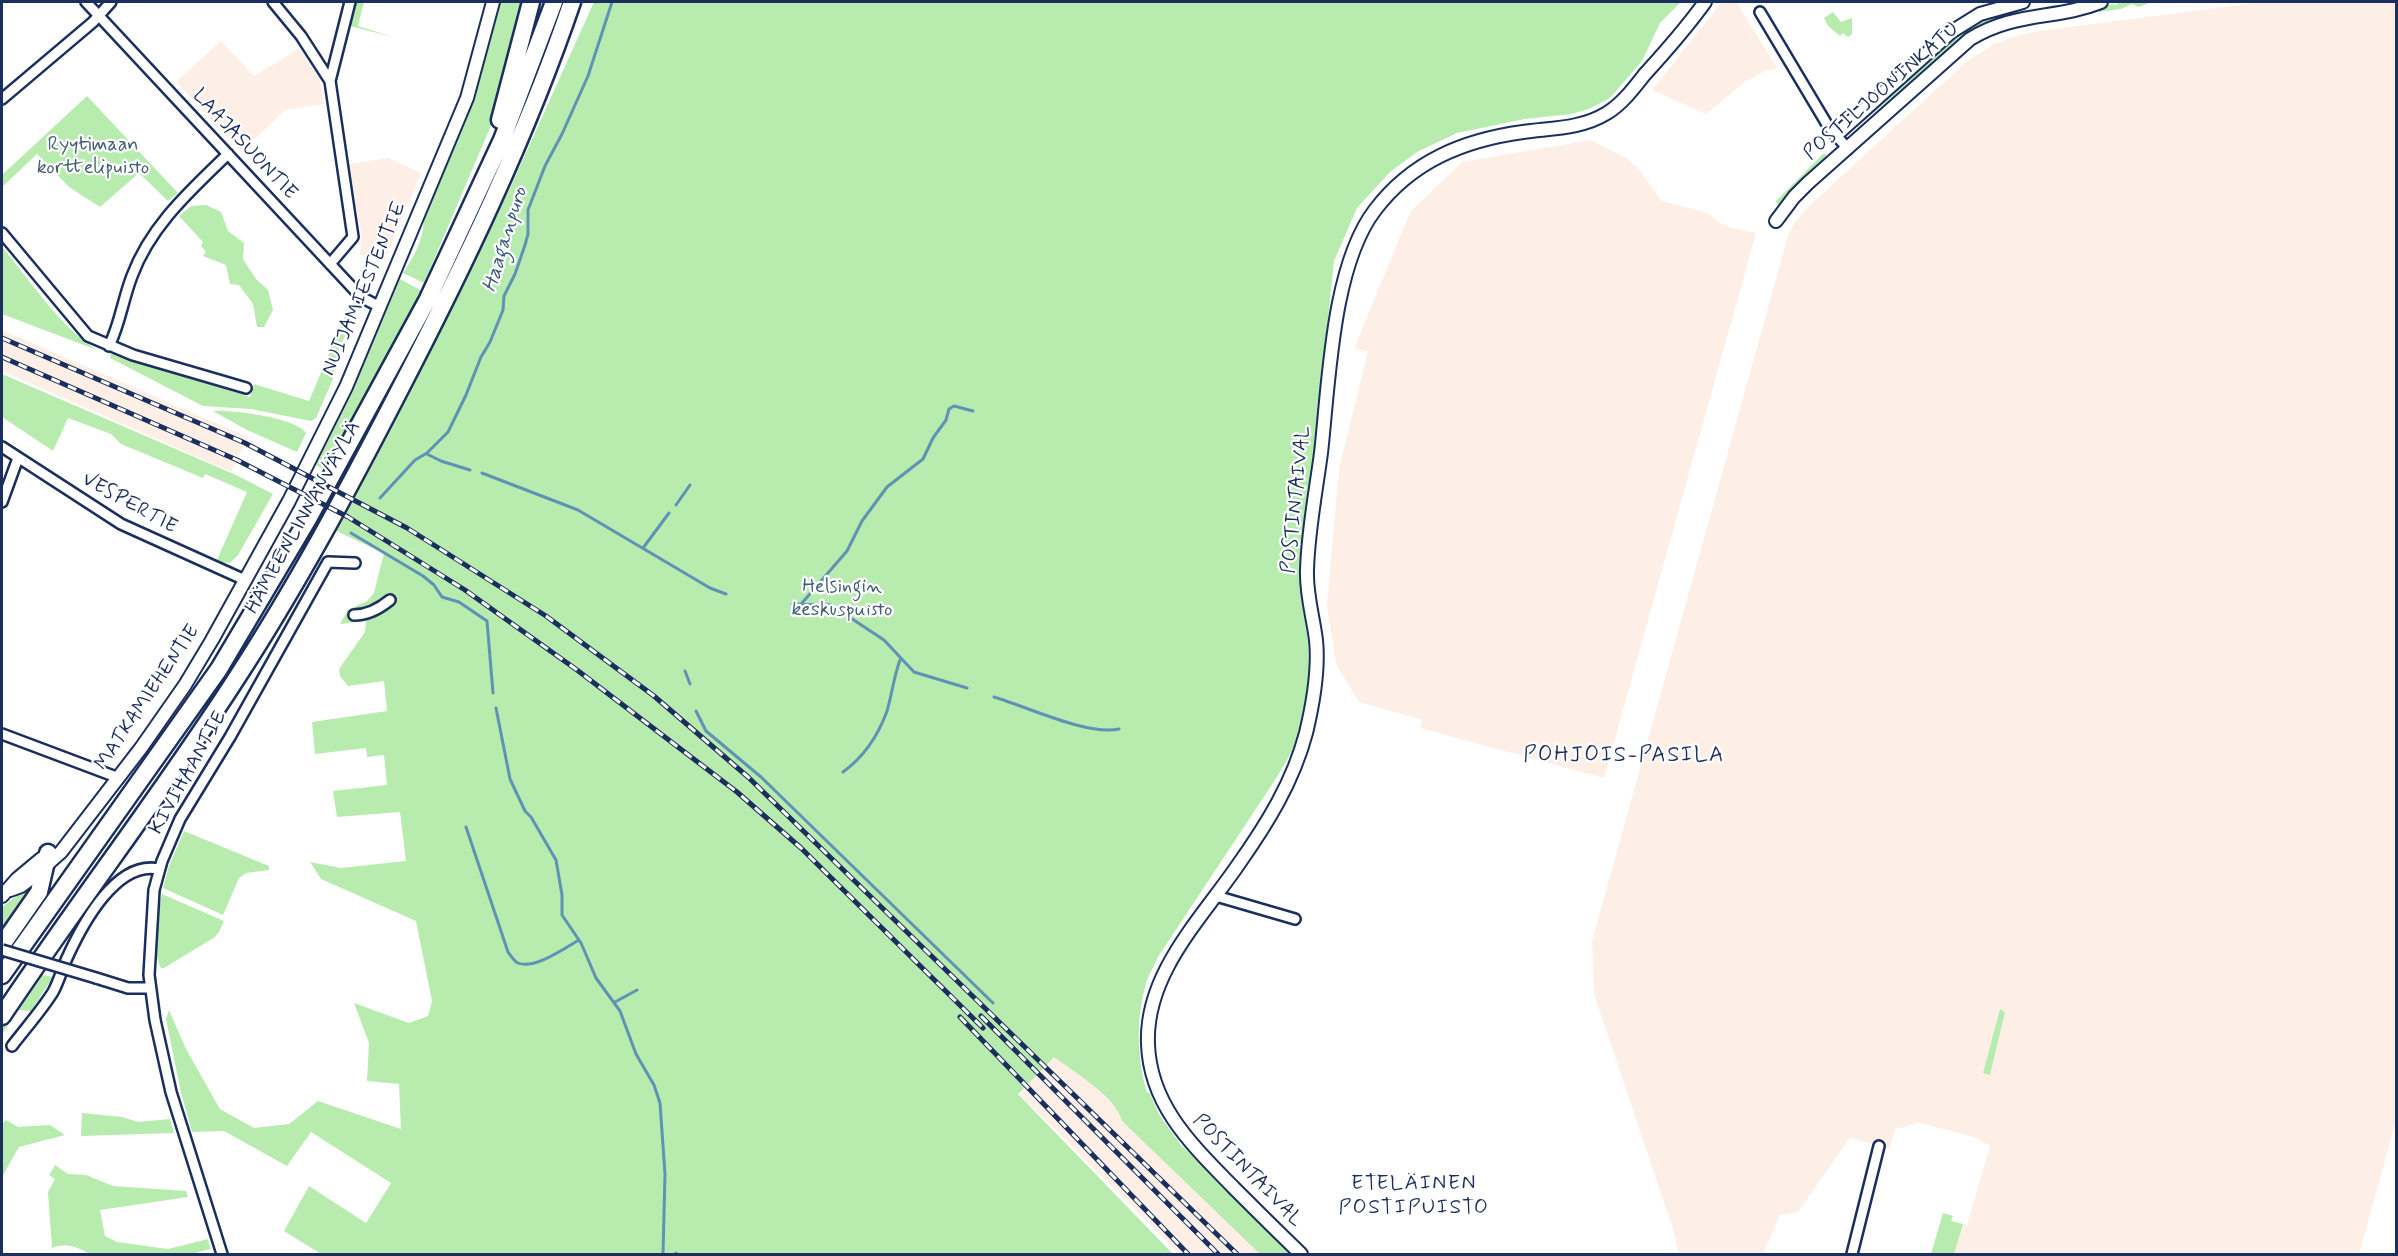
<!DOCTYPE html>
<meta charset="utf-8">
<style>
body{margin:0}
#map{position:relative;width:2398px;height:1256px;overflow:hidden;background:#fff;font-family:Mynerve,sans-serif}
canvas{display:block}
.frame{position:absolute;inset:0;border:3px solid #1b2f5e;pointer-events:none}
</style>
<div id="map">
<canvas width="2398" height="1256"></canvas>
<div class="frame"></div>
</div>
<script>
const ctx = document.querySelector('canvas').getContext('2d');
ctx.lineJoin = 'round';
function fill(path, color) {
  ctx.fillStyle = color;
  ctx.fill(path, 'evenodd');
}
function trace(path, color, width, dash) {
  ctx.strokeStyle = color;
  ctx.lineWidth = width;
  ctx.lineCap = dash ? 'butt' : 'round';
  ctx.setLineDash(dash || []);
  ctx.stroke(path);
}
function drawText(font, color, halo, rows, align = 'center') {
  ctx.font = font + ' Mynerve,sans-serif';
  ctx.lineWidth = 4.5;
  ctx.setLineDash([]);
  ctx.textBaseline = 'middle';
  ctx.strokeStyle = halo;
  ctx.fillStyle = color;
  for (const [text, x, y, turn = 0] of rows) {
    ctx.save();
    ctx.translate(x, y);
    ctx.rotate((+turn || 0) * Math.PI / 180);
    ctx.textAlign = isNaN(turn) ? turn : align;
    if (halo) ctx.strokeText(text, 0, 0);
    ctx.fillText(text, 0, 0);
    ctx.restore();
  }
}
fill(new Path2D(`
 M1722,2L1737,3L1777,68L1765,71L1745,82L1706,114L1652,90Z
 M2262,2H2396V1121L2359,1254H1954L1963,1224L1967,1225L1990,1146L1977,1138L1917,1122L1906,1127L1896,1128L1889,1149L1850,1138L1798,1212L1780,1215L1763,1254H1679L1673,1229L1594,994L1592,941L1788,236L1793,225L1808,207L1965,63L1994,44L2019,35L2039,31Z
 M221,41L254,76L300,48L320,81L324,104L285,110L241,152L176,82Z
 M1590,140L1626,158L1637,167L1662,201L1708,213L1720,223L1731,228L1756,233L1604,778L1420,728L1422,720L1359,702L1336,664L1327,606L1339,469L1368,351L1354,349L1410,212L1462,162Z
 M388,158L421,173L385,259L360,255L361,232L349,164Z
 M2,330L248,437L231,472L2,371Z
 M1051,1053L1094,1086L1262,1254H1179L1018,1093Z`), '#feefe6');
fill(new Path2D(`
 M355,2H364L358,26L393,37L350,26Z
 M501,2H525L498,109L424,283L403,273C414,257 423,240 424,220L474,99Z
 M594,2H1681L1660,23L1642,61L1610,98L1589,109L1571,114L1525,119L1457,133L1417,152L1390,172L1357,208L1334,261L1307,526L1301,563L1302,597L1308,641L1309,677L1305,715L1299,739L1277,777L1158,957C1154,967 1147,977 1145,987C1136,1021 1137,1059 1147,1093L1149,1092L1160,1116L1181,1145L1291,1254H1260L1122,1121C1117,1098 1073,1071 1054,1057L1018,1094L1173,1254H321L284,1231L309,1186L366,1223L391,1183L311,1132L287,1166L224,1131L192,1132L181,1093L166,1019L169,1010L186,1049L220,1109L254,1128L289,1124L318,1101L401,1129L399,1084L367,1081L369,1043L354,1003L409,1023L428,1016L432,1001L416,921L321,879L310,862L341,868L406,861L400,812L337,817L333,791L387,785L384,755L367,757L366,748L315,754L312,722L387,711L384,681L348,686L340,676L339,669L365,632L366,621L340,624L348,610L367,601L374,593L384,553L334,530L444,324L511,186Z
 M2119,2H2149V3L2139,7L2132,4L2121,9L2099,12L2098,9L2112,4L2117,5Z
 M1833,12L1841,22L1852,18V34L1848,37L1843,33L1840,36L1828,26L1824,18Z
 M2000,12L2001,17L1983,24L1955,43L1857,127L1856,125C1899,86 1945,34 2000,12Z
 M87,96L178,193L168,201L139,173L100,207L69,187L37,154L2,187V175Z
 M1824,153L1828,158L1792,190L1779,205L1775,202Z
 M206,205L221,212L228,231L244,243L243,259L256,279L268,290L273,310L264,327H257L253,304L239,285L230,284L226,265L203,256L206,252L201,246L203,242L179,216L191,206Z
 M2,247C29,279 61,328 97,350L2,314Z
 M400,279L422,291L327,471L316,465L354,388Z
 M352,307L351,322L337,354L333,379L316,418L311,421L251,409L203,406L110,358L111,354L119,355L250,397L254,384L309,401L346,314Z
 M2,374L236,475L273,494L238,555L230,563L216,562L247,492L205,474L203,478L121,444L111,434L68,418L53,451L2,417Z
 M213,411C229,409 298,418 306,433L297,452L247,430Z
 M184,831L269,866V870L246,873L239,878L223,915L163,888L169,866Z
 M23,891L26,893L2,927V907Z
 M162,894L224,921L219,932L215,937L164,968H161C151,950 158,914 162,894Z
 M37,974L53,977L31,1011L18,1010L2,1034V1025Z
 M2000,1009L2005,1012L1990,1075L1983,1073Z
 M82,1113L122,1117L138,1122L170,1119L174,1133L81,1136Z
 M6,1120L18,1127L50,1125L65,1135L19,1147L2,1177V1124Z
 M55,1165L68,1174L86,1175L113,1186L186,1191L188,1197L100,1210L105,1236L117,1242L168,1249L208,1239L211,1249L191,1254H89C77,1246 65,1243 52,1248L48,1192L55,1179L49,1175Z
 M1943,1213L1953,1216L1951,1221L1963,1224L1954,1254H1931Z`), '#b7ecae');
trace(new Path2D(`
 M427,454L441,461L470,470
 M482,473L578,510L710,588L726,594
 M380,498L415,460L427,453L448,432L466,395L481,357L490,342L503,310L504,296L515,274L525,245L528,234V210L545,166L562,134L588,76L612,2
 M676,505L690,485
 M351,533L423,576L434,585L442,597L459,602L487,621L493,693
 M643,548L669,513
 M802,603L847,551L862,521L887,487L923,459L933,438L946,420L949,409L954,406L973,411
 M792,604L831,605L884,640L914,672L967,688
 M685,671L690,684
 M994,697C1028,707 1088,736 1119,729
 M496,708L510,779L525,811L531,817L556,860L562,895V915L581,943L596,978L620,1011L636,1054L654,1085L660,1103L665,1174L663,1254
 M696,711L706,731L761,777L993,1003
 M843,772C865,756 878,736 887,711C892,694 894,676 900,660
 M466,827L508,952C511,956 514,961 518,963C534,970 565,948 579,940
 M615,1002L637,990
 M676,1253L677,1254`), '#6092b6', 3);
const street = new Path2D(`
 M86,2L361,297L380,307
 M273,2L301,36L330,81
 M1760,12L1828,126L1848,149
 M2,99L93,22L111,2
 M2,233L88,336L133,355L246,388
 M330,264L353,237L330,81L350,2
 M109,346C120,324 123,299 132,276C151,225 191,190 228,154
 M2,447L121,524L245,580
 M2,502L18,458
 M354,615C368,615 379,609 390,600
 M2,734L119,778
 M1216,896L1295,919
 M96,978L128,988H149
 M12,1046C25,1029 41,1011 53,992C59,981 62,969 67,958C82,925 116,860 159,869
 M222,1254L171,1092L155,1020L149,975L154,890L162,861L180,819L230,737L328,562L355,563
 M1852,1254L1879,1146`);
const secondary = new Path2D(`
 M1836,135L1951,32L1980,14L2023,2
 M1776,221L1794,197L1808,183L1970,39C2015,11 2056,20 2101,2
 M10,890L21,886L33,877L61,852L141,748L185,685L212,640L289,501L346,387L467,98L493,2
 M2,896L17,879L41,859
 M1301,1254C1278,1232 1256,1210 1234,1188C1193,1146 1150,1106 1148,1044C1145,974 1201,919 1238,865C1267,824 1293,782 1306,733C1313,704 1319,670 1316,640C1313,616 1306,594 1307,570C1308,531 1316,491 1321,453C1329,382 1332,266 1375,210C1412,161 1464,140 1523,132C1552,128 1581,129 1607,113C1622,104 1634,88 1645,74C1666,51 1687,27 1705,2`);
const highway = new Path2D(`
 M500,120L531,2
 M2,945L39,892L48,853
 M2,975L219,669L308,519L428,299L502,140L554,2
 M2,1016C78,902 162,794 236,679C296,587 348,490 398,393C464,266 526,137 572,2`);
trace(street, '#1b2f5e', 14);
trace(secondary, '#1b2f5e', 16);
trace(highway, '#1b2f5e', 21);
trace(street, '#fff', 9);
trace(secondary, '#fff', 12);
trace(highway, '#fff', 16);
const rail = new Path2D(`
 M2,338L245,443L407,528L546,616L654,696L748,777L1237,1254
 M2,357L237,460L348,517L465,590L577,670L737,792L801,848L983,1028
 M981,1016L1218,1254
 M960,1017L1188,1254`);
trace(rail, '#1b2f5e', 5);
trace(rail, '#fff', 3, [9]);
const streetBridge = new Path2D(`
 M2,950L96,978`);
trace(streetBridge, '#1b2f5e', 14, []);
trace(streetBridge, '#fff', 9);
drawText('20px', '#1b2f5e', '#fff', [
 ["POSTILJOONINKATU",1882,92,-41],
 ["LAAJASUONTIE",244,145,47],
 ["NUIJAMIESTENTIE",365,289,-67],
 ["POSTINTAIVAL",1297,500,-84],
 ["VESPERTIE",129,504,29],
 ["HÄMEENLINNANVÄYLÄ",304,518,-61],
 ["MATKAMIEHENTIE",148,698,-56],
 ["KIVIHAANTIE",189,773,-61],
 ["POSTINTAIVAL",1247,1171,46]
]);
drawText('20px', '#425e72', '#fff', [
 ["Ryytimaan",93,146],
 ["korttelipuisto",93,169],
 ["Helsingin",842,588],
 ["keskuspuisto",842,611]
]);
drawText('italic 21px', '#385882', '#fff', [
 ["Haaganpuro",506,240,-73]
]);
ctx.letterSpacing = '1.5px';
drawText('21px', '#1b2f5e', '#fff', [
 ["ETELÄINEN",1414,1185],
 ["POSTIPUISTO",1414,1209]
]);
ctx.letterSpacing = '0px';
ctx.letterSpacing = '1.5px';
drawText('22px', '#1b2f5e', '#fff', [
 ["POHJOIS-PASILA",1624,756]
]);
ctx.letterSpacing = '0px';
</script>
